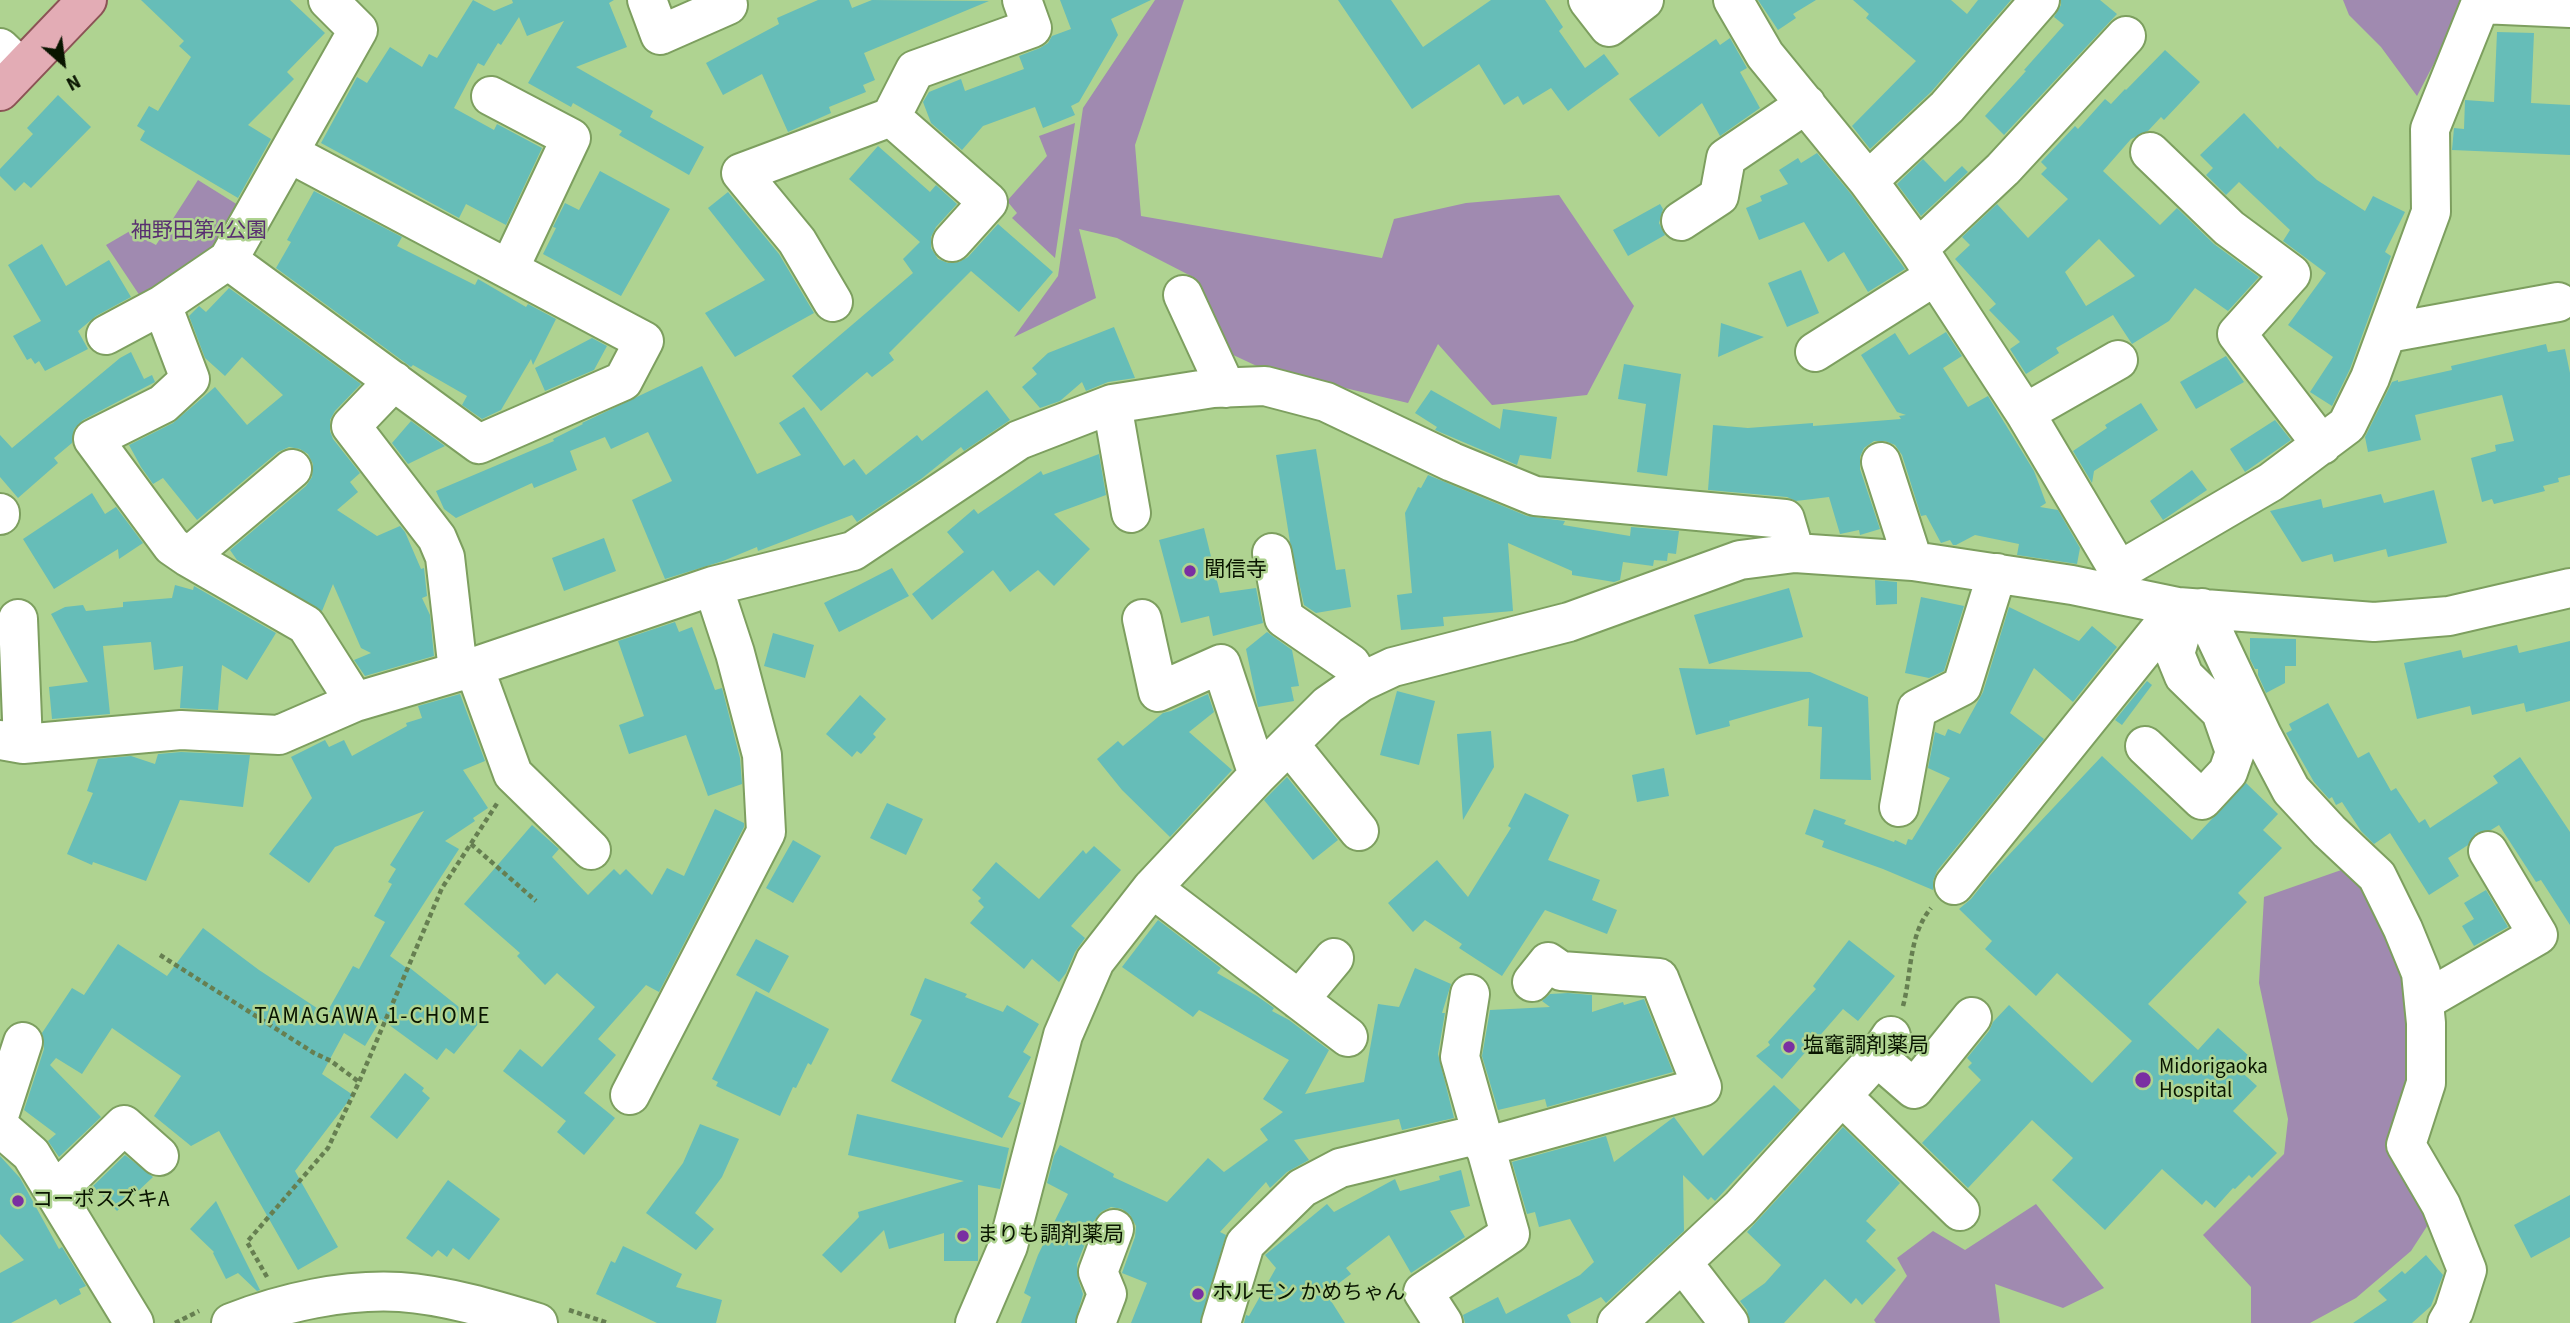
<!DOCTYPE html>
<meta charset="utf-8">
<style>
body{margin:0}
#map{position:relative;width:2570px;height:1323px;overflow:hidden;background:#afd391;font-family:"Source Sans 3",sans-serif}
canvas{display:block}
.north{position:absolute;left:28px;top:28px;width:70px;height:70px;-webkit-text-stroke:5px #afd391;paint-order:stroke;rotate:152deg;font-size:19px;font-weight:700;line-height:28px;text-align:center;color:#091500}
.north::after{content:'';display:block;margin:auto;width:24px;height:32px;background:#091500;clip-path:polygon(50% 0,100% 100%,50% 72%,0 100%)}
</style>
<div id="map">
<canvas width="2570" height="1323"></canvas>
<div class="north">N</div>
</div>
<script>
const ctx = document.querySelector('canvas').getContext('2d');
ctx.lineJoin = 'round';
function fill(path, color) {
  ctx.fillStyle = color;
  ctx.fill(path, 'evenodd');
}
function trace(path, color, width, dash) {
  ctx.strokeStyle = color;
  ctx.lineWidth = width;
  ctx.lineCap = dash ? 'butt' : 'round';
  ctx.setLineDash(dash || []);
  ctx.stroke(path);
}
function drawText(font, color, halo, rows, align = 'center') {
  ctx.font = font + ' "Source Sans 3","Noto Sans JP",sans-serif';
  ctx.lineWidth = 5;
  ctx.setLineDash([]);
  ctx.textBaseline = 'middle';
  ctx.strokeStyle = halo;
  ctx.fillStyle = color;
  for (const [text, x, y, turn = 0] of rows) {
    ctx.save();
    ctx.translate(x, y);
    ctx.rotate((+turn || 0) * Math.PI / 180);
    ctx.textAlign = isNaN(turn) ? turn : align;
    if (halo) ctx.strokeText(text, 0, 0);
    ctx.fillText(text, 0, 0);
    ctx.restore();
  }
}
fill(new Path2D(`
 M1155,0H1184L1135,145L1141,216L1382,258L1394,219L1466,203L1559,195L1634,306L1587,395L1492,405L1438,344L1408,403L1261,368L1229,353L1193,277L1117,238L1079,229L1096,298L1014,337L1058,276L1083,108Z
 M2343,0H2461L2456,21L2417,96L2381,47L2349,15Z
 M1075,123L1055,258L1012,218L1017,213L1007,201L1047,156L1039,136Z
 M198,180L246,210L220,253L144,302L106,245L130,231L156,245Z
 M2347,868L2371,894L2405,970L2413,1046L2405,1108L2389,1154L2433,1217L2411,1251L2356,1298L2310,1323H2251V1287L2203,1235L2284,1154L2288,1119L2259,983L2264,897Z
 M2036,1204L2104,1288L2063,1308L1995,1284L2000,1323H1876L1874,1320L1907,1276L1897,1258L1933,1231L1965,1250Z`), '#a08ab0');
fill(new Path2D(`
 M141,0H290L325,33L287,72L294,79L248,125L271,139L238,198L140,140L145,131L137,126L149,106L158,111L191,57L179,46L184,41Z
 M473,0L494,11L513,3L512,0H614L609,3L627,47L576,67L653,111L650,117L704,147L689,175L619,135L622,131L573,103L571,107L528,83L564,21L527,36L519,17L501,45L498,43L484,66L478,63L454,108L494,130L497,124L542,148L506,225L466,204L459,218L321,143L357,77L367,83L390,47L422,67L429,54L437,58Z
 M818,0H849L852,8L872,0L989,1L864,53L875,80L863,85L866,92L829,107L831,113L788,132L762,74L723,95L706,63L779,24L777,18Z
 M1060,0H1151L1111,19L1118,35L1079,102L1071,106L1075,115L1043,128L1035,107L983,126L962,150L931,123L923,102L929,92L961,79L965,91L1024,69L1019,56L1040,48L1048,43L1052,36L1071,29Z
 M1338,0H1391L1423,47L1491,0H1545L1563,27L1559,31L1585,68L1604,54L1619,74L1568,111L1551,88L1523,105L1518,96L1504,105L1479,64L1412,109Z
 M1758,0H1816L1793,14L1796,18L1778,30Z
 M1853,0H1951L1967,14L1978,0H2011L1931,92L1870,149L1852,126L1916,61L1866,18L1869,14Z
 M2061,0H2100L2117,14L2004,135L1985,116L2026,71L2024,70L2064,25L2054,17L2061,5Z
 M2497,32L2534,33L2531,103L2570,105V155L2452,150L2454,128L2464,129L2465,100L2494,102Z
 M1730,38L1747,68L1740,72L1760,108L1720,136L1702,103L1659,137L1629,99L1716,39L1720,45Z
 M2165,50L2200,82L2164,120L2161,117L2148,131L2131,139L2103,171L2160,225L2177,208L2214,244L2259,277L2228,311L2195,288L2169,321L2132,344L2113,315L2056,348L2059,353L2026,374L2010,349L2020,342L1989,310L1996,304L1955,259L1970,245L1962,237L1997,204L2028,238L2068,199L2041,174L2047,168L2041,162L2075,126L2078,129L2105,99L2111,104L2125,89L2126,90ZM2099,239L2135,276L2086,306L2065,272Z
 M58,95L91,127L31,188L24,182L15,191L0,176V169L33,134L27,128Z
 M2244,113L2278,149L2280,146L2317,180L2365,211L2373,196L2405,212L2385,252L2391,256L2350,369L2332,406L2310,392L2333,357L2288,325L2326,273L2283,241L2290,230L2239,182L2226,195L2206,175L2213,168L2200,155Z
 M878,146L930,192L936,185L957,204L936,227L931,237V248L938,259L948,263L959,262L968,257L998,224L1053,272L1019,312L971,271L889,353L894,360L872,377L867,372L821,411L792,376L913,273L903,259L920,242L849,179Z
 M1817,153L1851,194L1905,269L1868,292L1844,252L1828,262L1804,222L1759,240L1746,208L1762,201L1760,196L1788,184L1779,170L1798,158L1801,163Z
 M1923,159L1945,182L1962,166L1968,172L1921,216L1897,184Z
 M600,171L670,209L621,296L543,254L556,228L553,227L565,203L579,210Z
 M314,191L402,237L397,246L475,285L478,279L526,307L528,304L556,319L533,365L531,359L501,410L482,419L462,405L467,396L413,365L411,367L276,268L291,242L287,240Z
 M728,192L779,254L814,313L735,357L705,313L765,280L708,208Z
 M1660,204L1663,209L1659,223L1665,235L1628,256L1613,230Z
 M42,244L66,286L109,260L131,297L96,316L78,331L88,349L45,371L39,361L35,364L31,358L27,360L13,336L41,321L8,265Z
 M1801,270L1819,313L1787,327L1768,283Z
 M229,288L361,384L335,411L330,420V431L333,439L360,473L350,482L358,492L337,510L377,536L400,526L405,532L421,569L424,568L427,596L422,598L430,615L434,656L365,676L354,660L371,653L361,648L333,584L322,611L237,560L230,550L306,486L312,477L313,464L308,454L300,449L289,447L278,452L197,520L163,478L153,484L141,467L129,445L173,423L215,387L247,425L283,395L242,357L225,376L205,358L189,316L199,306L206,312Z
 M1721,323L1764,337L1718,357Z
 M1114,327L1135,378L1108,382L1086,391L1082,382L1060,401L1040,408L1022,387L1037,374L1032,368L1048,353Z
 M1946,332L1962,356L1943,368L1968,407L1988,396L2034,471L2046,503L2040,507L2058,510L2080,548L2077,564L2017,555L2019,544L1975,535L1956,545H1953L1950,540L1941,543L1926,515L1921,516L1902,455L1895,445L1885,441H1874L1864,448L1860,457V469L1880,529L1860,535L1859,530L1840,534L1829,497L1796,501L1787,497L1708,490L1713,425L1748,428L1813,423V426L1901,419L1899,416L1906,415L1897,412L1861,355L1895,333L1909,355Z
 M592,338L607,346L594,370L545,391L535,368Z
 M2546,344L2548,352L2565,349L2570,373V475L2558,478L2559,482L2543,486L2545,491L2494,504L2492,499L2482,502L2471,458L2496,451L2495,445L2514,441L2502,395L2415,415L2421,440L2368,452L2365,437L2392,382L2398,380V382L2452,370L2451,366Z
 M131,352L144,379L152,375L155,382L83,420L74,429L72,443L54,458L58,463L18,498L0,477V435L12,448L120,358Z
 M2226,356L2244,382L2196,409L2180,382Z
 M1624,364L1681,374L1667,476L1637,472L1646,404L1618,399Z
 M702,366L757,474L801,455L779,423L804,407L844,466L854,459L866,475L917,435L922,441L987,390L1010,420L964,451L961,447L921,479L857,522L852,515L758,551L757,547L723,561L665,579L632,500L672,481L648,432L611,449L605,437L570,451L577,470L534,488L532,483L456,518L444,509L436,491L554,441L553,439L583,424L582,423Z
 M1431,390L1500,429L1503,409L1557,417L1551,459L1520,455L1517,465L1435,430L1437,427L1415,413Z
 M2141,403L2158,430L2094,471L2092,483L2073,451L2107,428L2105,425Z
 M2275,420L2291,440L2245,472L2230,449Z
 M411,421L445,446L408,464L392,443Z
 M1316,449L1336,570L1345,569L1351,607L1316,613L1304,605L1290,542L1276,455Z
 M1099,454L1106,495L1054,514L1090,549L1054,586L1038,570L1010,592L993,570L932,620L912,594L964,552L947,532L974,509L978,514L1041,471L1043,475Z
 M2192,470L2207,490L2163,520L2150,501Z
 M1428,475L1527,516L1565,521L1563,525L1630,536L1631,527L1679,531L1676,554L1668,553L1667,561L1654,560L1653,566L1623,562L1620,580L1614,582L1572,575V571L1508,543L1513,611L1443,617L1444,626L1401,630L1397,595L1412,593L1405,513L1418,487L1421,488Z
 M2434,490L2447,543L2388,557L2386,549L2334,562L2332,554L2302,562L2270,511L2321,499L2323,508L2381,494L2384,503Z
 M92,493L105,514L116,507L143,543L119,559L118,549L54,589L23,539Z
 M1204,528L1220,593L1256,588L1263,623L1213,636L1209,616L1181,623L1159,540Z
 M604,538L616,571L564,591L552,558Z
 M892,568L909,596L839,632L824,603Z
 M1875,580L1897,582V604L1876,605Z
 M175,585L193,590L194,586L276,633L247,680L222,665L218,710L180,708L183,666L154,670L151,642L103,646L110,714L52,719L49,687L88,682L51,614L65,607L83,605L86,611L123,607V602L172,598Z
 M1789,588L1803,637L1709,664L1694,615Z
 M1921,597L1964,606L1944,671L1929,678L1905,673Z
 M2009,607L2079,641L2092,626L2117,647L2073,702L2034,668L2010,713L2044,739L1937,871L1933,881V890L1883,869L1822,847L1824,841L1805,834L1814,809L1846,820L1844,824L1894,842L1895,840L1906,845L1908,839L1912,840L1950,778L1928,768L1935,732L1945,736L1948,729L1960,734L1983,692Z
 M675,622L679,632L692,627L715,690L722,688L740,758L742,784L708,796L686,735L629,754L619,725L644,716L618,641Z
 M1267,632L1292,650L1299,686L1291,687L1294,701L1258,707L1246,649Z
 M773,633L814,645L805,678L764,666Z
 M2250,638L2296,639V666H2285V683L2266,693L2258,675V669H2255L2250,659Z
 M2570,641V701L2526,712L2524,703L2472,715L2470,706L2417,719L2404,663L2461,650L2463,658L2517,645L2519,653Z
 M1679,668L1810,672L1868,697L1871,780L1820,779L1822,727L1808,726L1809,698L1729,721L1730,726L1696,735Z
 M2147,681L2152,685L2122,725L2115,720Z
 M1397,691L1435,701L1419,765L1380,755Z
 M460,694L485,761L463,770L488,808L473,818L475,821L445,841L459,849L390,956L408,969L410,968L479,1023L454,1054L446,1048L437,1060L381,1019L365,1046L344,1033L322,1074L353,1095L295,1171L338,1247L298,1270L219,1131L191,1146L154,1116L181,1076L112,1028L82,1074L56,1058L50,1065L101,1117L59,1157L48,1141L56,1134L24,1110L44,1049L42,1033L72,988L84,995L118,944L167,976L203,928L259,970L326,1014L353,966L359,969L385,922L374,916L392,884L388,882L396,869L390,865L424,811L335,847L309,883L269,854L312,798L291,757L325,740L329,747L344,740L352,756L407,726L406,723L422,718L418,706Z
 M1208,694L1214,712L1189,732L1232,770L1170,837L1122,790L1097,759L1118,741L1123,746L1163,713L1171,711Z
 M860,695L886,719L873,734L876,737L861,754L857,751L852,757L826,734Z
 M2328,703L2358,758L2369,752L2391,791L2396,788L2419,823L2425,819L2430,828L2498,783L2493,776L2520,757L2570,832V925L2541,880L2536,882L2499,825L2491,830L2476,833L2468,845L2448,858L2459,876L2429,895L2390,833L2374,844L2361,831L2342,802L2336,805L2332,797L2329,799L2314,782L2286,733L2292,730L2289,724Z
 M1491,731L1494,767L1463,820L1457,734Z
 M181,752L250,755L243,807L180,800L146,881L93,862L92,865L67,854L93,793L87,791L98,759L131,756L155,764L158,754Z
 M2102,756L2192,840L2246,783L2278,814L2263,830L2282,848L2238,893L2247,902L2148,1004L2198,1050L2218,1028L2249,1056L2237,1068L2257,1086L2233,1111L2277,1153L2252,1178L2249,1175L2235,1189L2233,1188L2215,1208L2206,1200L2202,1205L2162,1169L2105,1230L2052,1180L2073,1158L2032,1120L1968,1188L1922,1143L1981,1080L1968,1067L1972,1063L1967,1058L1989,1031L1993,1022L2009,1005L2092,1083L2132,1041L2057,973L2036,996L1985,949L1992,941L1959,909L1971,899L1990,875Z
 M1664,768L1669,796L1637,802L1632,775Z
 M1287,777L1338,840L1313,860L1264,800Z
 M1525,793L1569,815L1548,860L1600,880L1592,900L1617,910L1607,934L1545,910L1502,976L1459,948L1462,944L1425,920L1413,932L1388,903L1437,860L1468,897L1511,828L1508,826Z
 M887,803L923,819L906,855L870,838Z
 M715,809L744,823V827L659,992L646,985L598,1039L616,1055L584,1093L615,1118L584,1155L557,1132L566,1121L503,1071L520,1049L542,1067L595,1007L557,973L545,985L517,956L520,953L464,904L532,825L559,849L552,857L588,895L614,869L620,875L626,869L652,895L667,868L684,876Z
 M793,840L821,856L793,903L766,888Z
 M1094,846L1121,870L1071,926L1085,938L1075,952L1066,973L1059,982L1032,959L1024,969L970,923L984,907L978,901L981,898L972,890L996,862L1039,899L1083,850L1086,854Z
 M2486,890L2508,927L2474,946L2462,926L2474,919L2464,903Z
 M1158,920L1221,968L1217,973L1257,996L1274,1008L1272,1011L1289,1020L1329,1050L1305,1094L1364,1082L1378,1004L1399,1007L1415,968L1451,984L1442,1013H1445L1438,1054L1454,1118L1402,1130L1399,1119L1294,1140L1309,1160L1287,1172L1270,1188L1266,1182L1220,1232L1226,1235L1200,1323H1131L1147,1283L1122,1273L1135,1237L1136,1226L1130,1215L1122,1209L1111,1207L1101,1212L1094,1221L1077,1264L1078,1279L1083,1294L1075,1323H1021L1031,1297L1024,1293L1038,1255L1068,1194L1047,1183L1054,1156L1060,1145L1114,1174L1113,1177L1167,1202L1208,1158L1224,1172L1268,1140L1260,1129L1283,1112L1263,1099L1289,1060L1199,1010L1193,1017L1122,967Z
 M756,939L789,956L769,993L736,975Z
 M1849,940L1895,976L1858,1021L1843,1009L1782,1079L1756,1056L1770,1045L1768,1042L1816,989L1813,986Z
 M925,978L967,994L965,997L1003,1012L1007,1005L1039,1024L1023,1052L1031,1057L1008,1097L1021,1103L1002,1138L891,1081L922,1020L910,1015Z
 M756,991L829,1029L811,1065L808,1063L796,1088L793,1087L780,1116L716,1086L718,1082L712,1079Z
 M1568,993L1592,995V1012L1623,1002L1624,1005L1644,999L1673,1072L1547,1107L1545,1099L1498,1110L1482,1056L1490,1010L1550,1007L1542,1001L1550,994Z
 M405,1073L424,1088L422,1091L430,1098L397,1139L370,1117Z
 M1774,1085L1800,1110L1715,1201L1711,1197L1708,1200L1683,1175L1684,1231L1606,1303L1601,1297L1567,1315L1571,1323H1465L1463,1315L1498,1297L1506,1314L1580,1275L1594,1262L1570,1219L1539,1227L1535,1212L1527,1214L1512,1162L1606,1136L1614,1162L1674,1117L1703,1156Z
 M857,1114L1009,1148L1000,1189L978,1185V1261H944V1233L889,1249L884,1230L841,1273L822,1255L859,1217L858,1212L964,1181L848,1155Z
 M700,1124L739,1139L722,1177L695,1213L714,1229L696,1250L646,1213L683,1163Z
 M1843,1127L1900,1183L1866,1221L1876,1230L1866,1241L1896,1270L1862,1305L1856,1298L1851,1304L1825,1279L1784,1323H1750L1747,1310L1740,1301L1765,1283L1781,1265L1747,1232Z
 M125,1155L153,1177L117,1211L93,1186Z
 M0,1156L20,1178L59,1249L62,1247L86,1286L79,1289L81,1294L60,1305L56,1299L11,1323H0V1273L24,1260L0,1234Z
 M1461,1170L1470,1206L1450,1211L1465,1237L1411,1273L1389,1235L1346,1268L1351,1274L1326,1293L1345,1323H1244L1246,1315L1249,1316L1276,1268L1265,1255L1327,1204L1334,1212L1395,1179L1400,1191L1440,1180L1439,1176Z
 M448,1180L500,1219L469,1260L453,1248L447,1257L438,1250L432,1257L406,1238Z
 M2570,1195V1237L2531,1258L2514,1225Z
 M216,1201L244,1258L260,1290L257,1291L238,1273L226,1279L213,1253L214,1252L190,1229Z
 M623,1246L682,1274L676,1287L722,1300L716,1323H657L596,1294L611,1261L615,1263Z
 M2426,1255L2443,1275L2431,1306L2412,1323H2353L2387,1300L2378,1291L2402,1271L2405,1274Z`), '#66bdb8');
const minor = new Path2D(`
 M328,0L358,30L228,260L162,305L190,379L163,404L93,439L172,546L188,557L306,625L355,702
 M647,0L660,35L728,5
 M1588,0L1609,27L1644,0
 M1733,0L1765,55L1868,181L1918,249L2025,413L2119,571
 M2481,4L2570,8
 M0,48L21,68
 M491,96L571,138L510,267
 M2150,152L2229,228L2291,274L2237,334L2322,445
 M1868,181L1947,107L2040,0
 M1681,221L1719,196L1726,158L1806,104
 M952,242L988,202L891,117L915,70L1032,28L1022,0
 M1918,249L2003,169L2126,36
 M228,260L479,444L623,381L644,341L289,153
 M1183,295L1226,388
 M833,302L797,241L741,173L891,117
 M2388,333L2558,302
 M106,335L162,305
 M1815,352L1935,276
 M394,381L351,426L437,538L445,557L458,671
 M1112,404L1131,513
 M2025,413L2118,360
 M1881,462L1913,561
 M0,513V515
 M1272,553L1284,618L1351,664L1361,682
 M188,557L292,469
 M2122,594L2119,571L2271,482L2347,425L2370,378L2431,212L2430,129L2482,0
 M2202,608L2262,735L2291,790L2329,831L2377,876L2403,929L2421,973L2426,1023V1083L2406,1145L2441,1205L2467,1270L2454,1311L2447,1323
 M18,619L23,744
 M1142,619L1158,692L1221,664L1258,775
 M474,667L513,774L591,850
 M0,740L23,744L181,730L279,735L355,702L474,667L713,586L853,551L1019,440L1112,404L1213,388L1265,386L1326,402L1452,462L1535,496L1785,519L1795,553
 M1289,744L1359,831
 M2145,746L2202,800L2228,772L2235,752L2221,712L2184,676L2175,654L2188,608
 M1899,807L1917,709L1962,686L1997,573
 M1954,885L2178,607
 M1152,888L1348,1037
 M1299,1000L1334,958
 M2424,1001L2538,935L2488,851
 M1877,1057L1914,1089L1972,1017
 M630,1095L766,832L762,755L735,653L713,586
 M1842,1096L1960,1211
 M0,1113L23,1042
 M0,1127L31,1154L134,1323
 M1484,1147L1702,1087L1659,978L1561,971L1548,962L1532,982
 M55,1192L124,1125L159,1156
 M1682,1262L1729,1323
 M231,1323C284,1302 344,1289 400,1292C445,1295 495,1310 538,1323
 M975,1323L1008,1246L1063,1035L1095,961L1152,888L1258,775L1328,705L1361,682L1393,667L1569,622L1740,560L1795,553L1913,561L2072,585L2178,607L2374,622L2449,616L2570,588
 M1096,1323L1107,1294L1098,1272L1114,1229
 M1221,1323L1245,1244L1302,1188L1340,1168L1480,1134
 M1443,1323L1423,1292L1510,1234L1460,1057L1470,994
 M1617,1323L1740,1208L1877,1057L1891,1036`);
const major = new Path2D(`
 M0,91L87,0`);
trace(minor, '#7d9f5f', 42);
trace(major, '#8b5355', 42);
trace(new Path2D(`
 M471,844L536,901
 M160,955L314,1053L331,1061L359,1082
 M1903,1006C1912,973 1908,936 1931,908
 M267,1277L247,1242L328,1148L359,1082L442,888L498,802
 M569,1310L608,1323
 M175,1323L199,1311`), '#667f51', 4.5, [5, 3.5]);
trace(minor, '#fff', 38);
trace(major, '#e3acb5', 38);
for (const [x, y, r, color] of [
 [1190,571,7,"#7a2fa2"],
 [1789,1047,7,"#7a2fa2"],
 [2143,1080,9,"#7a2fa2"],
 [18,1201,7,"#7a2fa2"],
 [963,1236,7,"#7a2fa2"],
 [1198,1294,7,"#7a2fa2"]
]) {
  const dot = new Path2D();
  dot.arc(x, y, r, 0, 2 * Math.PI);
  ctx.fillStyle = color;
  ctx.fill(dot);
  trace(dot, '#afd391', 2.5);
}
drawText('21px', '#582f70', '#afd391', [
 ["袖野田第4公園",199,232]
]);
drawText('21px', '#091500', '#afd391', [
 ["聞信寺",1204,571],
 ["塩竈調剤薬局",1803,1047],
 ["Midorigaoka",2159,1068],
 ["Hospital",2159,1092],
 ["コーポスズキA",32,1201],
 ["まりも調剤薬局",977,1236],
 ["ホルモン かめちゃん",1212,1294]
], 'left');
ctx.letterSpacing = '2px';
drawText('23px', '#091500', '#afd391', [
 ["TAMAGAWA 1-CHOME",373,1018]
]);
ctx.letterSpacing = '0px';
</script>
